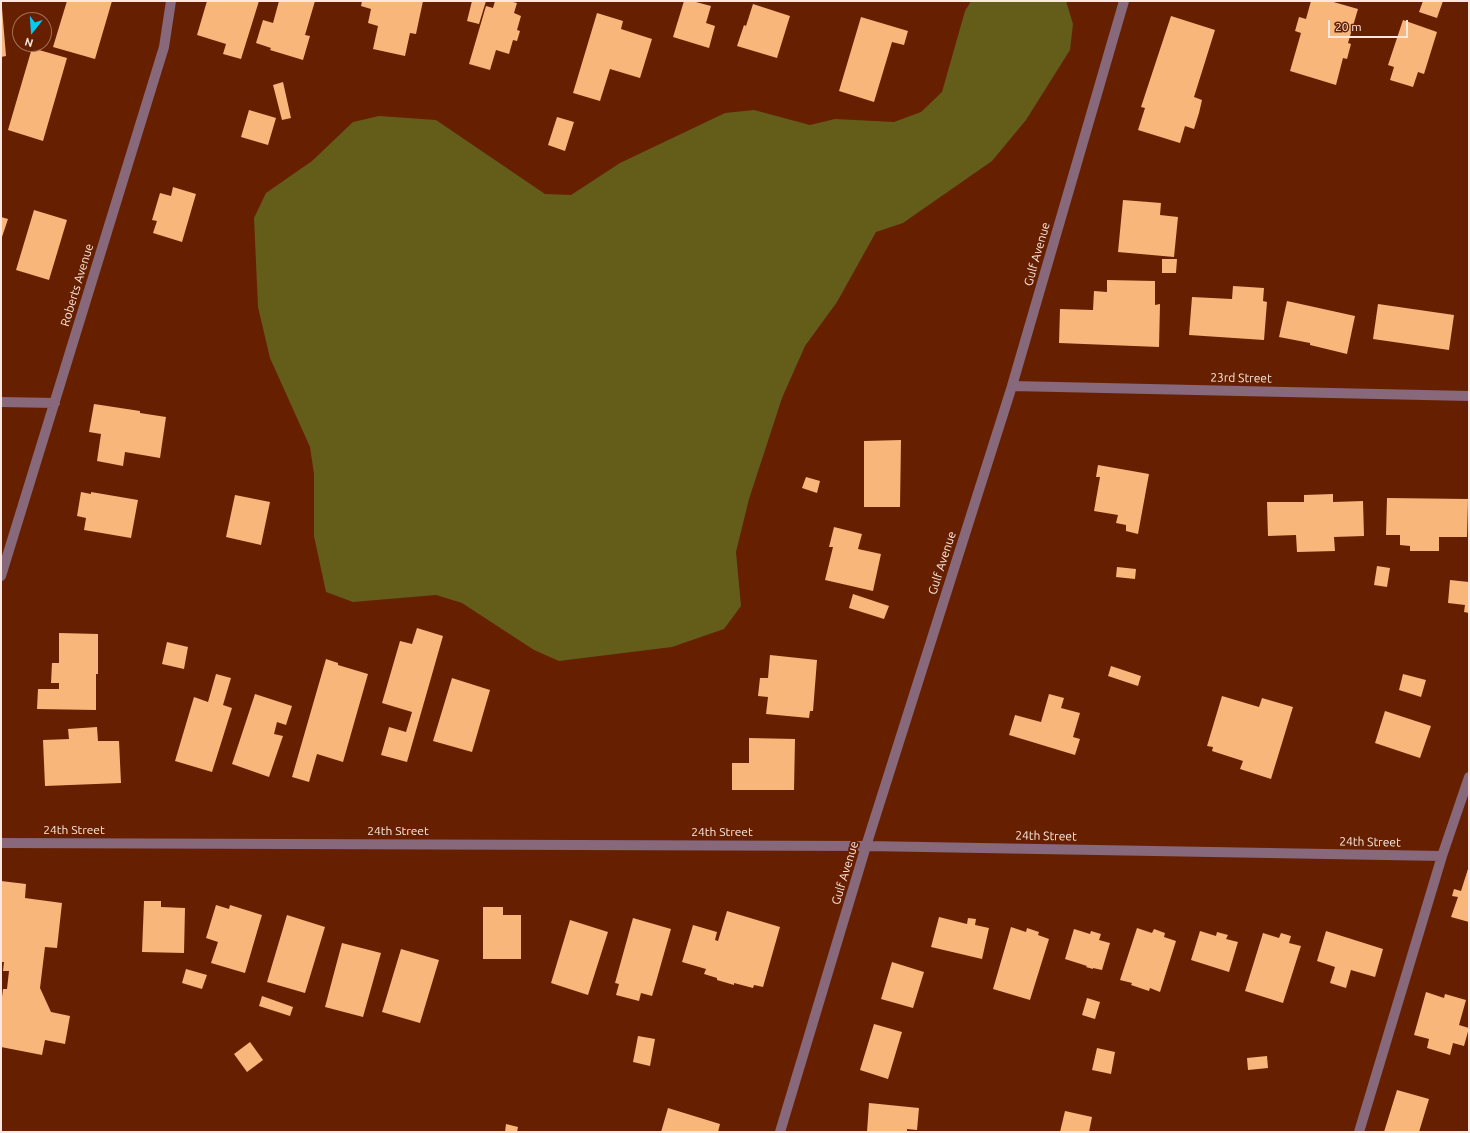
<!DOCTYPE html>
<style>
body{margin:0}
#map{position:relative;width:1470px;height:1133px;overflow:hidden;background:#662000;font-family:Ubuntu,sans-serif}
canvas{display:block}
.frame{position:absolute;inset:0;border:2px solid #fae8e1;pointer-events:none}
.north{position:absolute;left:12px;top:12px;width:40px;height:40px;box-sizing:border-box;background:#662000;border:1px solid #a1705a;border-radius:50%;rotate:197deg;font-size:11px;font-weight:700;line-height:16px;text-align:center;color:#fae8e1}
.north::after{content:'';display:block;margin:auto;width:14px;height:18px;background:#02cbf9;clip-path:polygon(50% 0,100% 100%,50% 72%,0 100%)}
.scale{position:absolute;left:1328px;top:20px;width:80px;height:18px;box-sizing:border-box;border:2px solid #fae8e1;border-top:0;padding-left:5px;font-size:12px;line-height:14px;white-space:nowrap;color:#fae8e1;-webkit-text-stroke:3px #662000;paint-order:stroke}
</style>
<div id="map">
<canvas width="1470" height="1133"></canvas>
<div class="frame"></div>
<div class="north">N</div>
<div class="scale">20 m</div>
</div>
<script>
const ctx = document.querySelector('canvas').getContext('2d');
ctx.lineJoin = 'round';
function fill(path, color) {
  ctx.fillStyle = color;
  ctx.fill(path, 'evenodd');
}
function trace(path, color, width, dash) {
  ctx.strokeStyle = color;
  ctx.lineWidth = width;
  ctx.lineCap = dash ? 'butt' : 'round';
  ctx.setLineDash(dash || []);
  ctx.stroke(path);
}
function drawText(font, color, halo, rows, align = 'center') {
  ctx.font = font + ' Ubuntu,sans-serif';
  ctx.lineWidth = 4;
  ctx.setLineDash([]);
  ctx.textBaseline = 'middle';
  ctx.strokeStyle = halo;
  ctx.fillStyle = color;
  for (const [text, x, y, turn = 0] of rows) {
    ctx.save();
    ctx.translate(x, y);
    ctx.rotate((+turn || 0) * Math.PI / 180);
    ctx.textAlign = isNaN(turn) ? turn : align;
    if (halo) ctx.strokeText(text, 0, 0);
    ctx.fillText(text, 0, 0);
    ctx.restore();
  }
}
fill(new Path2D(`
 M971,1H1066L1073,24L1070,50L1026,120L992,161L903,223L876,232L837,302L805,346L782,398L749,499L736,552L741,606L724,629L672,647L559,661L534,650L462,603L436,595L353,602L326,592L314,536V474L310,447L270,358L258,307L254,218L266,193L312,161L353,122L379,116L436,120L545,194L571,195L620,163L725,113L754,110L810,125L835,119L894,122L921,112L942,92L965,11Z`), '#645c19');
fill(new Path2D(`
 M67,1H112L95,59L53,47Z
 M207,1H259L241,59L223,54L226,44L197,35Z
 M279,1H315L305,35L310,36L303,60L270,50L271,48L256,43L263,20L273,23Z
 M362,1H423L416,34L410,33L405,56L373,49L378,26L368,23L371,9L361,6Z
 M472,1H486L479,24L467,21Z
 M495,1H509L517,3L514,13L521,16L517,30L520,31L517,41L513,40L509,54L496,50L490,70L469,64L486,6L493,8Z
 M684,1H692L711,6L706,23L715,26L709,48L673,37Z
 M1311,1H1330L1358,9L1348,43L1351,44L1347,59L1343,58L1336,85L1290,71L1301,33L1295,31L1299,17L1306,19Z
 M1423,1H1443L1437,18L1419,12Z
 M753,4L790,16L777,58L737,46L744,25L746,26Z
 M1,8H2L6,56L1,57Z
 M597,13L623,21L621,29L652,39L640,78L610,69L600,101L573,93Z
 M1171,16L1215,30L1194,97L1202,100L1199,113L1194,129L1185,126L1180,143L1138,130L1145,108L1141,107Z
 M861,17L908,31L904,45L892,42L874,102L839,91Z
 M1403,20L1437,32L1424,74L1418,72L1413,87L1390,80L1394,67L1388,65Z
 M32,48L67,58L43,141L8,130Z
 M283,82L291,118L282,120L273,85Z
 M249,110L276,118L268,145L241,137Z
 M557,117L574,122L565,151L548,145Z
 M173,187L196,194L182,242L153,233L157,221L152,220L160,193L171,196Z
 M1123,200L1161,203L1160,215L1178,217L1174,257L1118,252Z
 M34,210L67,220L49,280L16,270Z
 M1,217L8,219L1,240Z
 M1162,259H1177L1176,273H1162Z
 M1107,280L1155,281V305L1160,304L1159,347L1059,343L1060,309L1093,310L1094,291L1107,292Z
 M1233,286L1264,288L1263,301L1267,302L1264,340L1189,335L1192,297L1232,299Z
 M1287,301L1355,316L1347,354L1310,345V343L1279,337Z
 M1378,304L1454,315L1449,350L1373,339Z
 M94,404L140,411V413L166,417L160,458L125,452L123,466L97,461L101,434L89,432Z
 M901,440L900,507H864V441Z
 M1098,465L1149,474L1138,534L1126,531V525L1116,523L1118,515L1094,511L1100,477H1096Z
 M806,477L820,481L817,493L802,488Z
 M81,492L91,494V492L138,500L131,538L84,530L86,518L77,516Z
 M1333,494V502L1363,501L1364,536L1334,537L1335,551L1297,552L1296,535L1268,536L1267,502H1304V495Z
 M235,495L270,502L261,545L226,537Z
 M1387,498L1468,499L1467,537H1439V551H1410V546L1400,545V535H1386Z
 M834,527L862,534L858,549L881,554L873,591L825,580L833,547H829Z
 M1377,566L1390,568L1387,587L1374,585Z
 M1117,567L1136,569L1135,579L1116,577Z
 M1450,580L1469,582V613L1464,612L1465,605L1448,603Z
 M853,594L889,606L884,619L849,608Z
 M417,628L443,636L407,762L381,755L389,727L406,732L412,712L382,703L400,641L412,644Z
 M59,633L98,634V674H96V710L37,709L38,689H59V683H51L52,663H59Z
 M167,642L188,647L184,669L162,664Z
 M770,655L817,660L813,711H810L809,718L766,714L768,697L758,696L760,678H768Z
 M326,659L338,663V665L368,674L343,762L317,754L309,782L292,777Z
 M1111,666L1141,676L1138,686L1108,676Z
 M216,674L231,678L223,705L232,708L212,772L175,761L194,697L208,702Z
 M1403,674L1426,680L1421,697L1399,690Z
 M452,678L490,690L472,752L433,741Z
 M255,694L292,706L286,725L277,722L274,734L283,736L269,777L232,764Z
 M1049,694L1064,698L1061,708L1080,713L1073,737L1080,739L1075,755L1009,735L1015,715L1041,722Z
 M1222,696L1259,707L1262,698L1293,707L1271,779L1240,769L1243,761L1212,751L1213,747L1207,746Z
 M1385,711L1431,726L1420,758L1375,743Z
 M97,727L98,741H119L121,783L45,786L43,740L69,739L68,729Z
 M749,738L795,739L794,790H732V763H749Z
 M1468,869H1469V922L1451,917L1458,897L1452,896L1454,889L1461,891Z
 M1,881L26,884L25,898L62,903L57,948L45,947L40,988L51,1012L70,1016L65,1044L45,1040L42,1055L1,1047V1005L3,989H7L9,971H3L4,962H1Z
 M144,901H161V907L185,908L184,953L142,952Z
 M216,905L229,909L230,905L262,915L245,973L211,963L218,942L206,938Z
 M483,907H503V915H521V959H483Z
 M727,911L780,927L763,987L754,985L753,988L734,983V985L717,980V978L704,974L706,969L682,962L693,925L717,932L715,940L718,941Z
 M287,915L325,927L305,993L267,982Z
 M939,917L967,924L968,918L976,919L975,925L989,928L982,959L931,947Z
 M633,918L671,929L652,996L641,993L639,1001L616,995L619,984L615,983Z
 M570,920L608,932L588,995L551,983Z
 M1011,927L1026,932L1027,928L1039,932L1038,935L1049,939L1030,1000L993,989Z
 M1137,928L1152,933L1154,929L1165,933L1164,937L1176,941L1160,992L1150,988L1149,991L1131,985L1132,983L1120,980Z
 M1074,929L1090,934L1091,931L1101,934L1099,940L1110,943L1102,970L1093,968V969L1086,967L1087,966L1065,959Z
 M1200,931L1216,936L1217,932L1228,935L1226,939L1238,942L1229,972L1191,960Z
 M1326,931L1383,949L1375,977L1351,970L1346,988L1330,983L1335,967L1317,961Z
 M1263,933L1279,938L1281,933L1291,936L1289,943L1301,946L1283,1003L1245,991Z
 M342,943L381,953L363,1017L325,1007Z
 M401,949L439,960L420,1023L382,1012Z
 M892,962L924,972L913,1008L881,999Z
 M186,969L207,975L202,989L182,983Z
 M1426,992L1444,998L1445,994L1466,1000L1459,1025L1469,1028L1464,1046L1453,1043L1450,1055L1427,1048L1429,1039L1414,1035Z
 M262,996L293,1007L290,1016L259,1006Z
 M1087,998L1100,1002L1095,1019L1082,1015Z
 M874,1024L902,1032L888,1079L860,1070Z
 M638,1036L655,1039L650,1066L633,1062Z
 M250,1042L263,1060L247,1072L234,1054Z
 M1097,1048L1115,1052L1111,1074L1092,1070Z
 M1267,1056L1268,1068L1248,1070L1247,1058Z
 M1397,1090L1429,1099L1419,1132H1384Z
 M869,1103L919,1108L917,1130L907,1129V1132H867Z
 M668,1108L720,1124L718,1132H661Z
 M1065,1111L1092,1117L1089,1132H1060Z
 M506,1124L518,1127L517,1132H505Z`), '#f9b67a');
trace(new Path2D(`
 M1012,386L1469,396
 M1,402L55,403
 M1,576L164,47L171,1
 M1,843L866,846L1442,856
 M780,1132L866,846L1012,386L1124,1
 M1359,1132L1442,856L1469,777`), '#88687b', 10);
drawText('12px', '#fae8e1', '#662000', [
 ["Gulf Avenue",1037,254,-74],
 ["Roberts Avenue",77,285,-73],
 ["23rd Street",1241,378,1],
 ["Gulf Avenue",942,563,-72],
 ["24th Street",74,830],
 ["24th Street",398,831],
 ["24th Street",722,832],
 ["24th Street",1046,836,1],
 ["24th Street",1370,842,1],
 ["Gulf Avenue",845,873,-73]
]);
</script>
